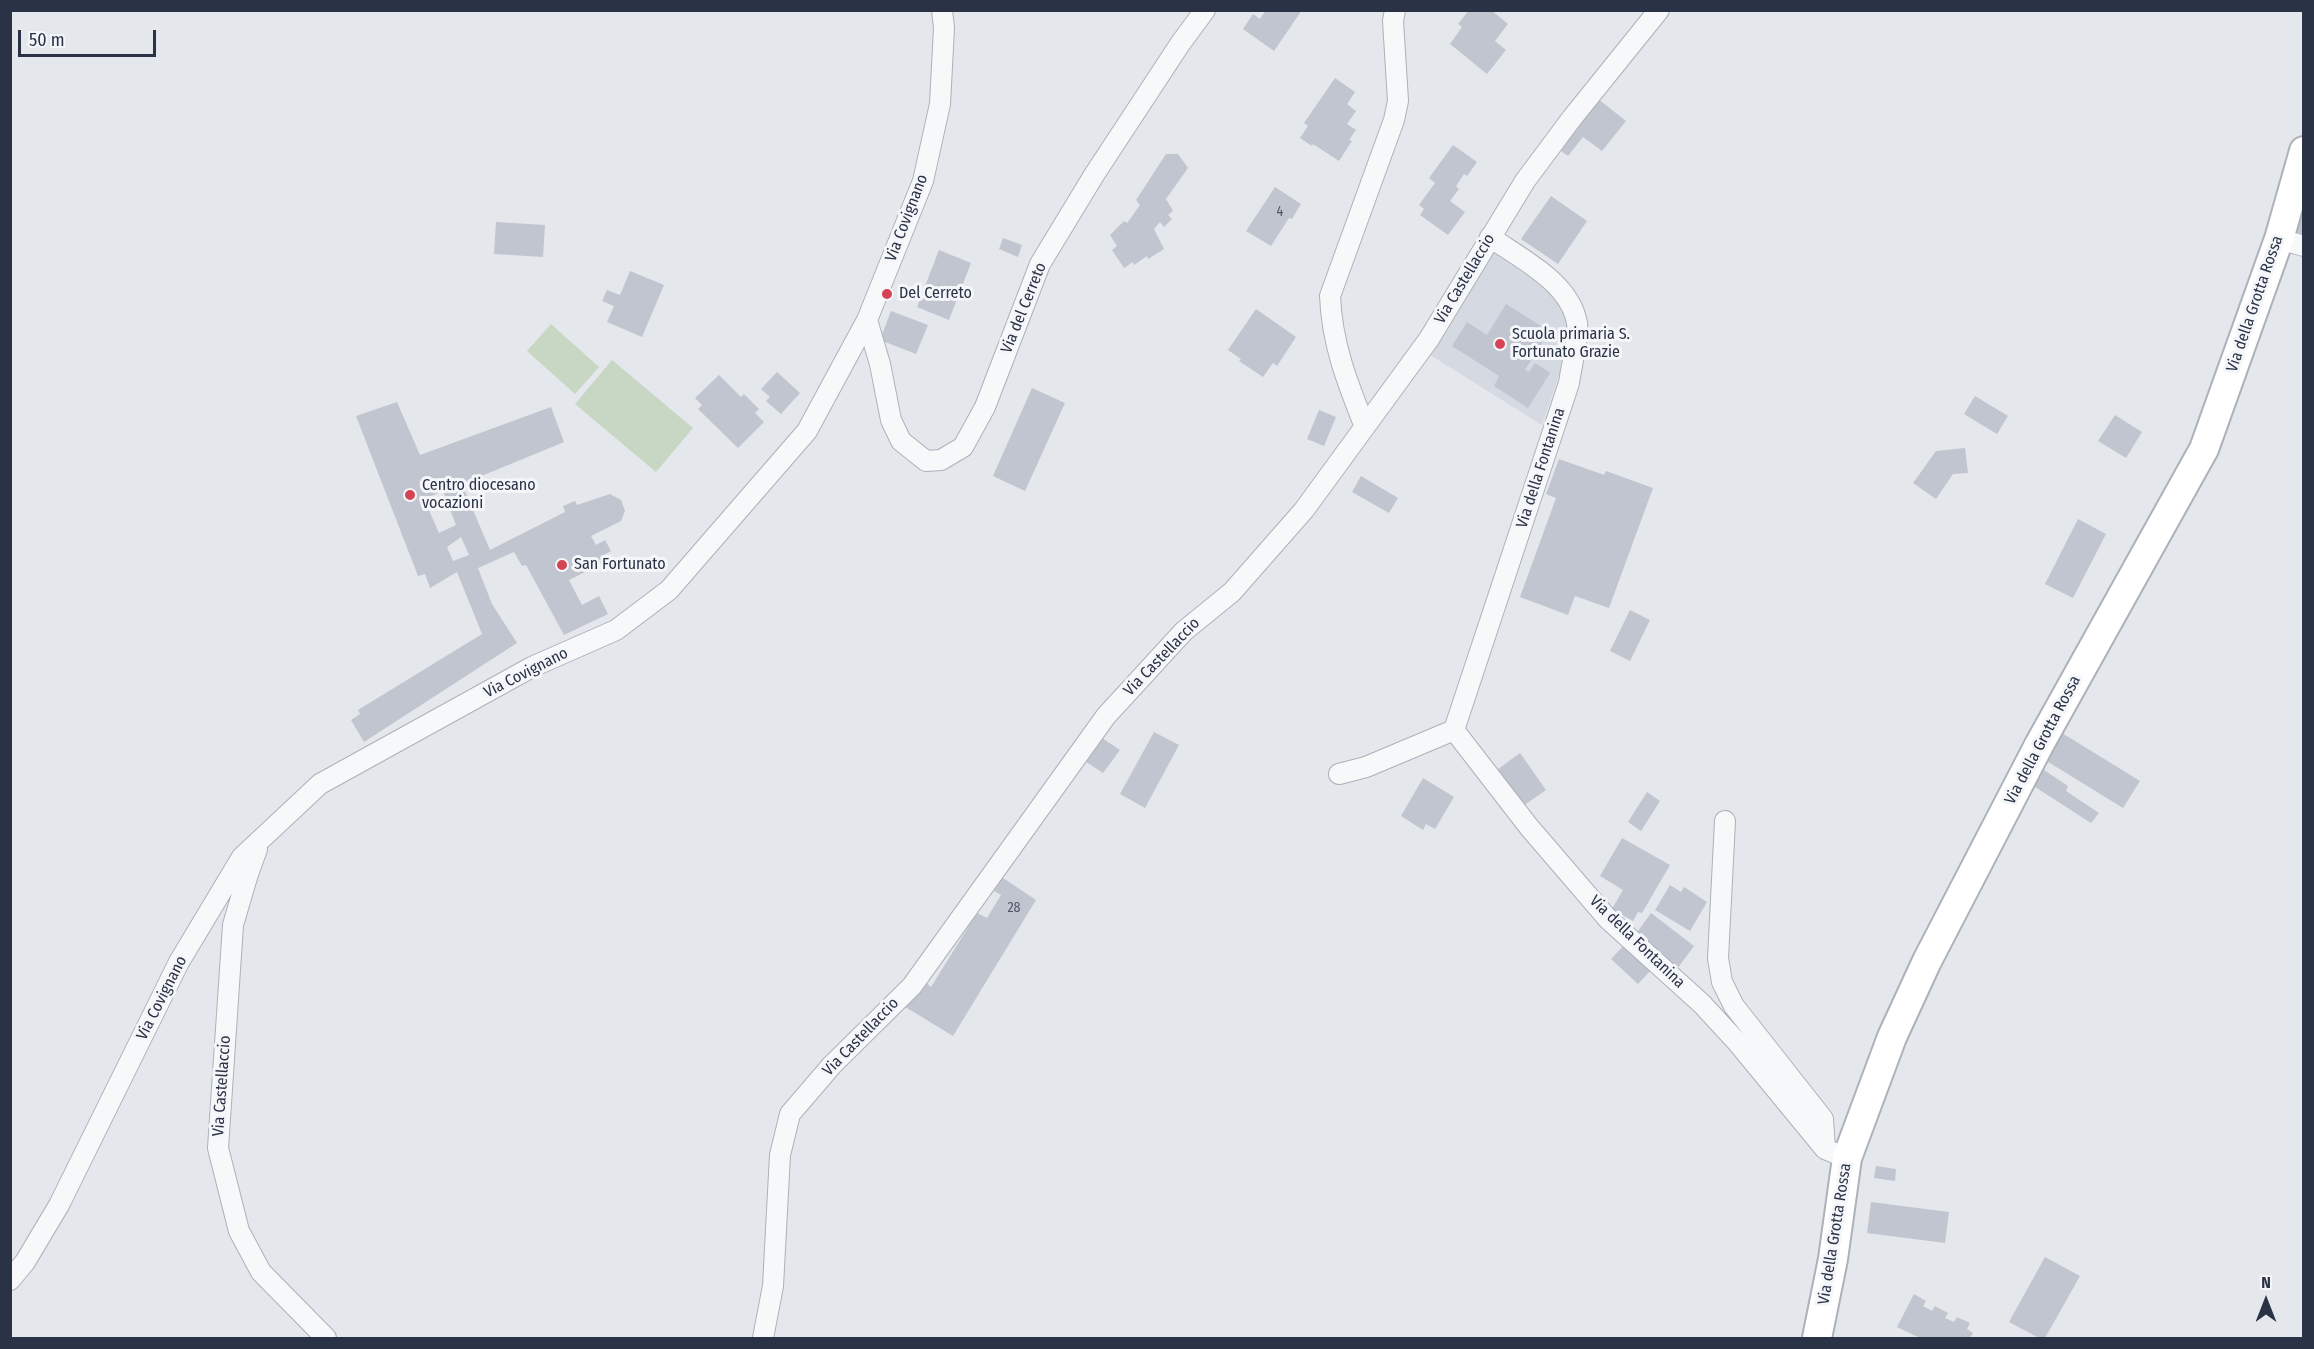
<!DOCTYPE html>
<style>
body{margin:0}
#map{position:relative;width:2314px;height:1349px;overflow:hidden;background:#e4e7ec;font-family:"Fira Sans Condensed",sans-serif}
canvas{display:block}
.frame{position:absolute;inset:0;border:12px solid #2a3346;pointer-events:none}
.north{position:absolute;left:2236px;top:1271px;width:60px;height:60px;-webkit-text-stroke:4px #f4f6f9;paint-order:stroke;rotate:0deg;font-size:16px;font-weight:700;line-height:24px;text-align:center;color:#2a3346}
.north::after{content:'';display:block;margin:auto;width:21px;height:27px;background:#2a3346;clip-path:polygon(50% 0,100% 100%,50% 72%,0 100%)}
.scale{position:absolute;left:18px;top:30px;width:138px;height:27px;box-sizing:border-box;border:3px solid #2a3346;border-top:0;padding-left:8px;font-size:18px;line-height:21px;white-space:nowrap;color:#2a3346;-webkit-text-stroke:4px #f4f6f9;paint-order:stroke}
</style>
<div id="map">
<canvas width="2314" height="1349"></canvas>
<div class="frame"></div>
<div class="north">N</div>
<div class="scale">50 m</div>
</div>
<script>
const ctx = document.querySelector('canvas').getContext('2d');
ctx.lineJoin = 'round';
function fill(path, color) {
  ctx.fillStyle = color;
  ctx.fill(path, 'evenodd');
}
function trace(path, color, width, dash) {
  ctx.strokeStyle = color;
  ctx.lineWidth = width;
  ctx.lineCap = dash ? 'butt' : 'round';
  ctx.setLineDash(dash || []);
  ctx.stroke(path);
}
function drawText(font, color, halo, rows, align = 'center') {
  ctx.font = font + ' "Fira Sans Condensed",sans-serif';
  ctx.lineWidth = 6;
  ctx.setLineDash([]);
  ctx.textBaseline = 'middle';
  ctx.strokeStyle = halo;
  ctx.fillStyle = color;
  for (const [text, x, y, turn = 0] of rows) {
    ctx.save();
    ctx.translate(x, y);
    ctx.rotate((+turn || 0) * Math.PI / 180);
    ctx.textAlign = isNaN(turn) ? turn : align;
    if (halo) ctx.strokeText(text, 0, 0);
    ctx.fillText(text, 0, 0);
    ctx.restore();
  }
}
fill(new Path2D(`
 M1494,248L1551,286L1566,307L1570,335L1559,376L1542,425L1427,353Z`), '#d5d9e1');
fill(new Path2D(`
 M551,324L599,367L575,394L527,351Z
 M612,360L693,428L656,472L575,404Z`), '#c8d6c4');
fill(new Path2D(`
 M1266,10H1302L1274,51L1243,29L1253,14L1260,19Z
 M1469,10H1491L1508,24L1495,41L1506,50L1487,74L1450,44L1462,27L1458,24Z
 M1335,78L1355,92L1347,104L1356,111L1347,124L1356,130L1349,140L1352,141L1339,161L1313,144L1312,146L1300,138L1308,126L1304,123Z
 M1597,98L1626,121L1602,151L1583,137L1568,156L1557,148Z
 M1453,145L1477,162L1467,176L1464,174L1456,186L1459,189L1450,201L1465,212L1448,235L1420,215L1424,209L1419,205L1435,183L1429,178Z
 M1166,154H1178L1188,168L1166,199L1173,211L1168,215L1172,219L1164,227L1160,222L1154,229L1164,249L1148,259L1147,256L1134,265L1133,262L1124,268L1112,250L1117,246L1110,235L1124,221L1127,223L1140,205L1136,200Z
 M1275,187L1301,204L1292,219L1289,218L1271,246L1246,231Z
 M1551,196L1587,221L1558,264L1521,239Z
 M2304,200V235L2293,232Z
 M496,222L545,225L543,257L494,254Z
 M1003,238L1022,245L1018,257L999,249Z
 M939,250L971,263L949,320L917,307Z
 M630,271L664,285L642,337L607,322L614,306L602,301L607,290L620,295Z
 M1506,304L1549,331L1525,370L1529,372L1535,363L1550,373L1528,408L1494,386L1499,376L1452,346L1467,322L1487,335Z
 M1256,309L1296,337L1277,366L1273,363L1263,377L1239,361L1241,359L1228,350Z
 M891,311L928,325L916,354L880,340Z
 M777,372L800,393L781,414L766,401L770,397L761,389Z
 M719,375L741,397L744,394L759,409L755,413L764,422L738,448L698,409L702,405L695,398Z
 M1032,388L1065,403L1025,491L993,476Z
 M1975,396L2008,416L1997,434L1964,414Z
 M397,402L420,455L551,407L564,442L462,484L490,550L565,512L563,506L575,501L577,505L610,494L621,500L625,511L621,521L591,536L596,545L605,540L611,551L604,555L607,561L569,580L582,605L599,596L608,614L564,635L526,565L522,566L514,552L478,568L492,604L517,643L364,742L351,720L360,714L358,710L482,634L457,572L430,588L425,574L418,576L356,416ZM443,491L456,525L439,533L424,499ZM461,537L469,555L453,561L447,547Z
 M1319,410L1336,417L1324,446L1307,439Z
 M2115,415L2142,432L2126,458L2098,441Z
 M1965,448L1968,473L1953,474L1936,499L1913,483L1936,451Z
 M1559,459L1604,475L1606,471L1653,488L1609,608L1575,596L1568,615L1520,597L1556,498L1546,494Z
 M1361,476L1398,498L1389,513L1352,492Z
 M2078,519L2106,534L2073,598L2045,584Z
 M1630,610L1650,620L1630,661L1610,651Z
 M1154,732L1179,745L1145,808L1120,794Z
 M2062,733L2140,781L2123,808L2045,760Z
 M1102,738L1120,750L1103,773L1085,761Z
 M1520,753L1546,790L1520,808L1494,772Z
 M2041,768L2068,786L2066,791L2099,813L2091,823L2032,785Z
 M1423,778L1454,797L1435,829L1426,824L1423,830L1401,816Z
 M1647,792L1660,801L1641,831L1628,822Z
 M1622,838L1670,865L1642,913L1638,912L1633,921L1612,909L1623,890L1600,876Z
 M1003,878L1036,900L953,1036L902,1005L925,982L931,987L977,913L987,918L1001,895L994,891Z
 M1670,885L1681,892L1684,887L1707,902L1690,931L1655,910Z
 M1651,913L1694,946L1677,969L1635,935Z
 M1625,944L1652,969L1638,984L1611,959Z
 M1876,1166L1896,1169L1895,1181L1874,1178Z
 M1871,1202L1949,1212L1945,1243L1867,1233Z
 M2045,1257L2080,1276L2045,1338H2039L2009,1322Z
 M1914,1294L1926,1301L1923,1306L1932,1311L1935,1306L1948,1313L1945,1318L1954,1322L1957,1317L1970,1323L1967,1329L1973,1333L1970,1338H1920L1897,1327Z`), '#c0c5cf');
const street = new Path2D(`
 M2279,239L2304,246
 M867,320L880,364L891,420L901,441L926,461L941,460L963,447L985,407L1040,264L1094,175L1180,44L1205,10
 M1365,427C1347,382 1332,344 1330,296L1394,120L1398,101L1393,21L1395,10
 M1454,730L1529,827L1608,919L1702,1004L1737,1042L1825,1149L1847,1158
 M1339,774L1366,767L1454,730L1569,383C1571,368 1579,336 1577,323C1570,282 1521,259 1490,237
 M1725,821L1718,958L1722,982L1734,1006L1823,1119L1825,1149
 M257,849L248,874L233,925L218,1148L239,1231L261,1272L326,1338
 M10,1280L25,1262L59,1205L179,962L242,857L320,784L532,667L616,630L669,590L807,431L867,320L923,181L940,104L944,28L942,10
 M763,1338L773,1286L780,1155L790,1114L832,1065L912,986L1106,716L1184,631L1232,592L1304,510L1429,339L1525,181L1572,118L1659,10`);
const secondary = new Path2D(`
 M1817,1338L1833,1259L1847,1158L1892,1037L1927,961L2039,745L2204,449L2279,239L2304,151`);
trace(street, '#acb1ba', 22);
trace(secondary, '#acb1ba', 32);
trace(street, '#f7f8fa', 20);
trace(secondary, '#fff', 28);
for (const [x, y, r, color] of [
 [887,294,6,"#d54454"],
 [1500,344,6,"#d54454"],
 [410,495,6,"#d54454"],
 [562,565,6,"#d54454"]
]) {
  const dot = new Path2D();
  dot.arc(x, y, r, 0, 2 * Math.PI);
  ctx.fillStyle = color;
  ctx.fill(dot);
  trace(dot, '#f4f6f9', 2);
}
drawText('14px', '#505868', null, [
 ["4",1280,212],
 ["28",1014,908]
]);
drawText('16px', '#2a3346', '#f4f6f9', [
 ["Via Covignano",907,218,-69],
 ["Via Castellaccio",1465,279,-59],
 ["Via della Grotta Rossa",2255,304,-71],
 ["Via del Cerreto",1024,308,-68],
 ["Via della Fontanina",1541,468,-72],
 ["Via Castellaccio",1162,657,-46],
 ["Via Covignano",526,673,-27],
 ["Via della Grotta Rossa",2043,740,-62],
 ["Via della Fontanina",1637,942,44],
 ["Via Covignano",162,998,-63],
 ["Via Castellaccio",861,1037,-46],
 ["Via Castellaccio",222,1086,-86],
 ["Via della Grotta Rossa",1835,1234,-81]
]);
drawText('16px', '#2a3346', '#f4f6f9', [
 ["Del Cerreto",899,294],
 ["Scuola primaria S.",1512,335],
 ["Fortunato Grazie",1512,353],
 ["Centro diocesano",422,486],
 ["vocazioni",422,504],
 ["San Fortunato",574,565]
], 'left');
</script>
